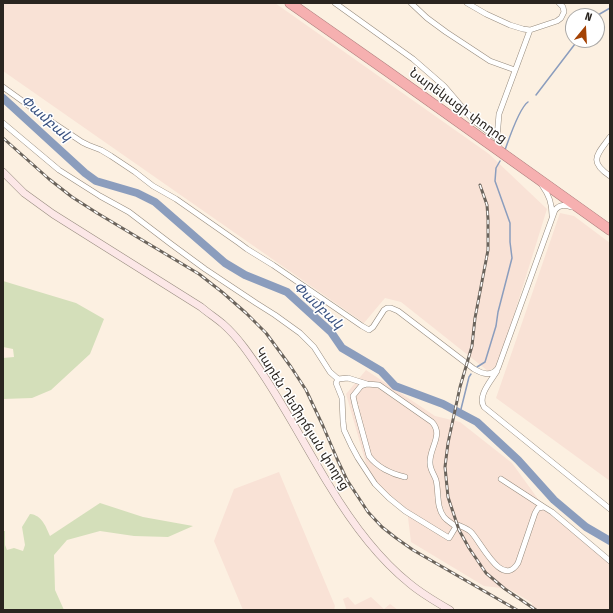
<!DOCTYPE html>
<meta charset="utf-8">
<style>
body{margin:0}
#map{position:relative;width:613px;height:613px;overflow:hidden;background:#fcf0e1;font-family:"Fira Sans Condensed",sans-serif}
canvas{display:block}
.frame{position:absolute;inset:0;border:4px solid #2a2520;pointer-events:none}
.north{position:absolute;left:565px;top:8px;width:40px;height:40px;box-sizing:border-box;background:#fff;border:1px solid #aaa8a6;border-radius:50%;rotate:18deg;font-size:11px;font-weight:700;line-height:16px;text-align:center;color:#2a2520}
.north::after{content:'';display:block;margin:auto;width:14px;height:18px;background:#a44204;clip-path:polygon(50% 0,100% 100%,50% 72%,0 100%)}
</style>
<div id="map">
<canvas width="613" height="613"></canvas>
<div class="frame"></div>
<div class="north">N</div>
</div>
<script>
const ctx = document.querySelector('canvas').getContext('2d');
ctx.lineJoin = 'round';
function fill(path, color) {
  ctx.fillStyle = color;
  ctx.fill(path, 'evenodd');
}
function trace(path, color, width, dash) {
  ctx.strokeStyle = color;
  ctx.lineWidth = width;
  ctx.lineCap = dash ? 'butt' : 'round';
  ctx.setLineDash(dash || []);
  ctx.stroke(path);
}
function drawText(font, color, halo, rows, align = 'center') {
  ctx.font = font + ' "Fira Sans Condensed","Noto Sans Armenian",sans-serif';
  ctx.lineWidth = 3;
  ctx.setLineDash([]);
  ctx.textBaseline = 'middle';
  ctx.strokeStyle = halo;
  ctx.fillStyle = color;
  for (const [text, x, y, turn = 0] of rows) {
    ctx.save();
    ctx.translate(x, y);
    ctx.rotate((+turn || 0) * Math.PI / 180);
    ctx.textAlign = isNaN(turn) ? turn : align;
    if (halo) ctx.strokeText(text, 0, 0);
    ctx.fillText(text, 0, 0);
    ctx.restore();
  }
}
fill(new Path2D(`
 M3,3H275L489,154L547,209L498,366L488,371L401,302L385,298L364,323L3,71Z
 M560,213L574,216L610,243V481L496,398Z
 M366,370L435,416L460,422L512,463L546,510L610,564V610H531L532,603L509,589L484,586L411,542L407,509L391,496L378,484L367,467L346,394Z
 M279,472L335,606L334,610H243L214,541L234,489Z
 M348,597L355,605L371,597L384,609L390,604L398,610H345L346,608L343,599Z`), '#f9e2d6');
fill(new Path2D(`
 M3,281L76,303L104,319L90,354L51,390L32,398L3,399V358L14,357L13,349L3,347Z
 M100,503L143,517L193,526L168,537L134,536L100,531L67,540L54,555L55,590L64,610H3V531H5V545L7,550L14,548L23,551L25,545L22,527L30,514C42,515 46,527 50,536Z`), '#d4dfba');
trace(new Path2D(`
 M598,15L610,8
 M536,95L578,40
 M505,150C509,139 519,108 528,102
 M477,367L485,362L496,326L498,312L512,258L510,242V223L495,181L496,168L500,161
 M460,413L469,377L471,374`), '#8b9dbd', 1.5);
trace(new Path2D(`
 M3,98L85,173L96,181L137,193L155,202L225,263L245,275L287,292L331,332L342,348L381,371L395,386L443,404L477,422L518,460L554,500L586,527L610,541`), '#8b9dbd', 8);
const street = new Path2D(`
 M335,3L413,59L444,86L474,121L497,138L500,151
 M411,3L427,18L446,32L490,61L515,70
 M467,3L486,14L510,25L523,29L530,30L557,21L561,18L564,12L563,7L559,3
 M3,87L46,118L82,142L88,145L101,150L111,156L135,172L153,186L176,199L239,243L247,249L273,265L362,326L369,330L373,327L384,310L387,308H391L398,311L474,369C483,374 491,377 498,368L555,210C560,204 565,205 572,207
 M3,123L59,170L100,196L129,212L171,244L205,269L256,303L275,315L300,333L314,347L330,372L338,379
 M610,137C597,155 588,161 610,176
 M497,138L499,114L530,30
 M542,185C549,195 552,203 552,215
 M497,371C491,381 477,396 484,407L610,509
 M367,384L348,378L338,379L336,383L342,398L343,421L344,430L351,445L358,458L375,484L389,498L405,511L449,538C452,534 454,528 458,525C463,527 468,529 471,532C481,542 502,589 518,563L535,513L538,508L544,507L552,512L610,561
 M405,477C392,474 377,467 369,456L355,405L353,396L361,386L367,384L379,385L432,422C444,435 429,448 430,463C430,470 434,474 436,480C439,492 436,507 444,517C447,521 452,523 456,527
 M501,479L544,507`);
const secondary = new Path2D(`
 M3,172L24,193L53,214L201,307C208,313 216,318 223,324C239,338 252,358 264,376C287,411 307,449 329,485C350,520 378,558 409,583C422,594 436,602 450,610`);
const highway = new Path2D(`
 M290,3L387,71L610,230`);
trace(street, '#958a7d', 6);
trace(secondary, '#958a7d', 8);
trace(highway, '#af7f7e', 11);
trace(street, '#fff', 5);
trace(secondary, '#fce7e7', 7);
trace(highway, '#f6b0b0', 10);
const rail = new Path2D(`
 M3,138L49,179L72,197L97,213L199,274L222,292L246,313L266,333L291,367L306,390L323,426L338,461L347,480L368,512L382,527L396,538L413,550L517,610
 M480,185L487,205L488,219V250L475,318L472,346L460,387L448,443L445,467L448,497L459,530L469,548L486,573L505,589L536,610`);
trace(rail, '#6b645c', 3);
trace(rail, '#fff', 1.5, [4.5]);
drawText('13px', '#2a2520', '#fff', [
 ["Նարեկացի փողոց",458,106,36],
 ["Կարեն Դեմիրճյան փողոց",302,419,58]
]);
drawText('italic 14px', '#3a5280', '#fff', [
 ["Փամբակ",46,119,41],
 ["Փամբակ",318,306,43]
]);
</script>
